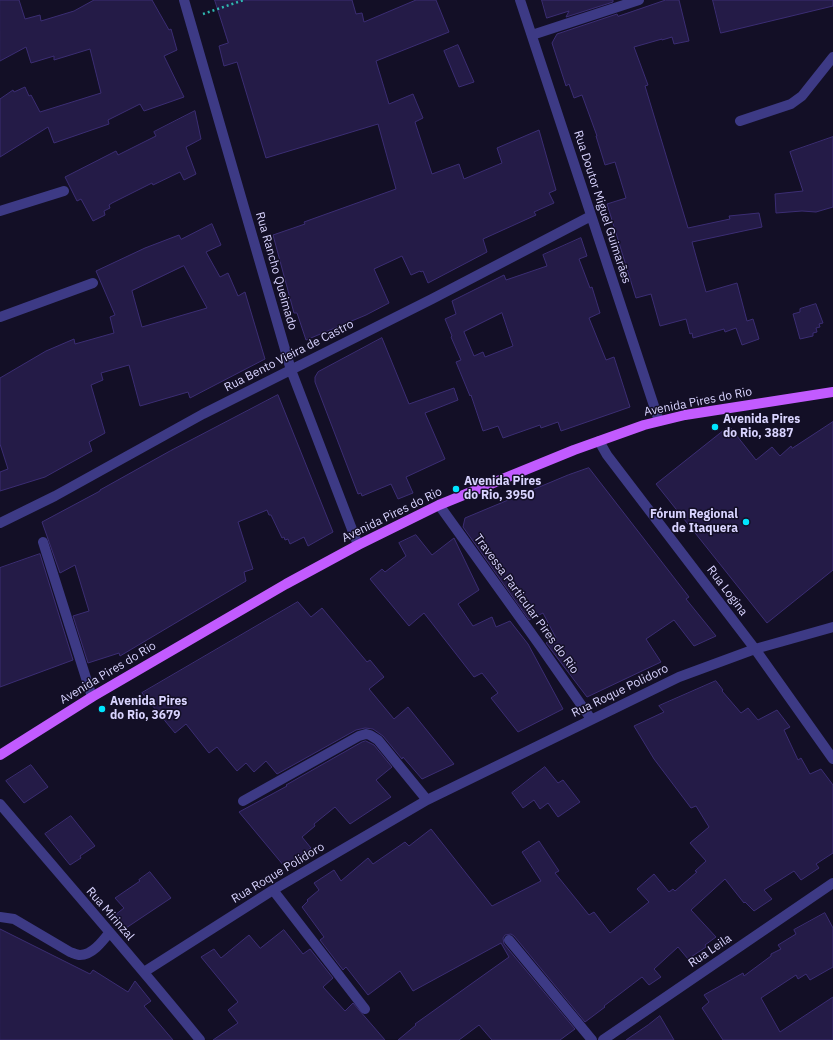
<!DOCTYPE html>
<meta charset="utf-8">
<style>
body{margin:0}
canvas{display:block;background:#130f26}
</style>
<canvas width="833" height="1040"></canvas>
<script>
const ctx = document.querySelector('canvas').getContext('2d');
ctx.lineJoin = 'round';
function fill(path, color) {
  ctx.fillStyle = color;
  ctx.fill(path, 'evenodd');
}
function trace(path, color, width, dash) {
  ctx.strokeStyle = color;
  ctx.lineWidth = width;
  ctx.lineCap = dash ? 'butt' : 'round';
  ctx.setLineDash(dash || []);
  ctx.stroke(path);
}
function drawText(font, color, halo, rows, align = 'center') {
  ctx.font = font + ' "IBM Plex Sans",sans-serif';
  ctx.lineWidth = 3;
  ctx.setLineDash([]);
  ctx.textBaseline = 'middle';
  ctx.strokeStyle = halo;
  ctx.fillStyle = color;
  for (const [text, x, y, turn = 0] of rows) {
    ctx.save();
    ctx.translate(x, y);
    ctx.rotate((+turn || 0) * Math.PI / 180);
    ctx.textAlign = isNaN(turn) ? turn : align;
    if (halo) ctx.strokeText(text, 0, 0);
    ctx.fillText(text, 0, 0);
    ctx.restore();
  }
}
const building = new Path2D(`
 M0,0H19L25,19L40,15L41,21L74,11L94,0H152L169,30L171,29L177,50L164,56L184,97L144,111L140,104L108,120L109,124L54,143L48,127L0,157V99L13,90L14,92L25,87L29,96L31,95L40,112L101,93L90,49L54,60V56L31,63L26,47L0,61Z
 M215,0H352L356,14L362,13L364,22L416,0H436L449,32L376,61L389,104L413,94L423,118L415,122L432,174L459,164L464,179L502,163L497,148L539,130L556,190L549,193L554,203L534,212L536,215L483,239L487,252L428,283L423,271L421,272L420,271L411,275L402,256L374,269L389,303L366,315L306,340L297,313H294L273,235L305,224L304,222L396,189L378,124L266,158L237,62L224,66L219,46L228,43Z
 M542,0H613V2L566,17L569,11L547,18Z
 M666,0H679L689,41L674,44L672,37L662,40V39L634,47L648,85L645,86L688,228L730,219L729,216L759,213L762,227L692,242L706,292L737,283L747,321L753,319L759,339L742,345L736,328L725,332L724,329L693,338L692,333L690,334L686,319L660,326L651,294L636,298L607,204L626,198L615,162L605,165L596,136H597L582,95L574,98L569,84L566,86L552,43L557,34L617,14L618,16Z
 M713,0H833V6L721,33Z
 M458,45L474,82L459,87L444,51Z
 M195,111L201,139L186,147L196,174L184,180L180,172L153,185L152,183L112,203L109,205L110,208L104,211L105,215L93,221L81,199L77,201L65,177L116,151L118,155L156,136L154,132Z
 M833,137V207L816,212L802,211L776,213L775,194L803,191L790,152Z
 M212,224L221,245L206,252L220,277L228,273L238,296L245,292L265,359L190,398L188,392L140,406L129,365L101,373L103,380L91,385L105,433L89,442L92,451L45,477L0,491V472L8,469L0,444V378L46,351L74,339L75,344L114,333L110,317L115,315L96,271L145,248L179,235L181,239ZM184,266L207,308L142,327L132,291Z
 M581,238L587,256L579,259L590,288L592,287L600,313L589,318L606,360L614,357L630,407L561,431L558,422L541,428L540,425L503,438L498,426L483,431L471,395L470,396L456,362L461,360L451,337L452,336L445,319L456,314L452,301L504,275L506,280L547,266L543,255ZM502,313L513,346L485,357L483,352L474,356L464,332Z
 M816,304L823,323L819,324L820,327L816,328L817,332L813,333V336L800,339L793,314L800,312V309Z
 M382,338L409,404L454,388L458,400L425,413L445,459L406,477L413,493L398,499L391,484L362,496L361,493L358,494L315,382V377L318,372Z
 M278,395L333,532L308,546L304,537L290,544L288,539L285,540L284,537L282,538L271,515H269L267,510L238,522L253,569L244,572L246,581L120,656L119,653L88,663L73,616L89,611L75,565L60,573L42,522L100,491V490L170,451Z
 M833,422V570L767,623L656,484L729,426L756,460L772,447L780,456L791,446L792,448Z
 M589,468L689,597L686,599L716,636L694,646L674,620L646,639L661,662L587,697L546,643L556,638L543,613L529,620L463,527L465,518L568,475Z
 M416,535L432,555L454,538L479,590L458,604L473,626L492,617L496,627L510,621L528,644L563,709L518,732L491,698L498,693L482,673L474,677L424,613L409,626L370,579L382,569L385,572L406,556L399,543Z
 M40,554L73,660L0,687V568Z
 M298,602L311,617L322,608L367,662L370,660L384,677L369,689L394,719L408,707L454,764L422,779L403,757L402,759L383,736L373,729L365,728L356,730L277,774L266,761L254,772L246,763L237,771L217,747L209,753L186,724L175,733L142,693Z
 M716,681L723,690L722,691L741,713L748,708L758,720L777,710L790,727L784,730L798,760L801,758L810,774L821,769L833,785V853L816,864L819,868L801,880L794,871L764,890L772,899L754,911L745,902L744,903L725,879L691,910L716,937L705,945L706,947L688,959L678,947L654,969L661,977L649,985L642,977L604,1006L605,1007L585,1022L514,936L511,934L505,935L503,938L504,944L575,1029L560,1040H492L479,1025L459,1040H398L416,1025L415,1024L509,957L501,943L413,991L400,971L368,995L346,967L343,970L320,940L324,937L302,907L308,901L307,900L319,890L314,883L334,870L341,881L368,858L373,864L405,842L409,846L431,829L492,906L541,881L522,852L539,841L559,871L555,873L589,915L594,912L610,933L649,902L637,889L654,874L669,892L673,889L675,891L697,872L695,871L706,861L690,843L709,827L696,806L691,808L654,759L634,726L664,712L659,706Z
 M366,741L374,745L392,767L376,780L391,797L350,824L335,807L314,824L315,826L302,837L311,848L284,866L239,812L287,786L286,785L362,742Z
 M31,765L48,787L24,803L6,781Z
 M545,767L558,783L563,780L580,802L558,817L548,803L540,809L534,800L523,808L512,793Z
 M71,816L95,846L80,856L81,858L70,865L45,834Z
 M150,872L171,898L126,928L115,915L124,908L115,898L140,881L139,880Z
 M825,913L833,928V967L810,980L806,974L798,979L796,975L761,998L780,1032L833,997V1040H723L702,1008L709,1002L704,995L743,973L744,976L771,956V954L781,949L778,945L796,934L794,930Z
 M0,929L90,974L93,970L128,992L135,981L151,1001L144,1006L173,1040H0Z
 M284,930L303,954L310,949L333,978L323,987L345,1011L353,1003L385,1040H213L238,1023L228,1010L238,1002L201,957L214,949L221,958L249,935L260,948Z
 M660,1016L674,1040H626L648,1025Z`);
fill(building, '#241b47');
trace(building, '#3b2d73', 1);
trace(new Path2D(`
 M203,14L244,0`), '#2fb8b0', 2.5, [2, 3]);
trace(new Path2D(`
 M184,0L291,370L358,545
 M520,0L659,421
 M532,35L639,0
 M740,121L791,104L802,96L833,57
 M0,211L64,191
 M0,317L93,283
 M599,441L607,455L755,649L833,759
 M439,505L541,647L591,719
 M0,523L55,496L203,414L432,299L591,216
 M43,542L92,697
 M243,801L359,736L366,734L370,735L378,740L427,800
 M0,804C67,883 135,960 200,1040
 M273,890L365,1009
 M0,917L14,919L70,952C73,953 77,955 80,955C92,955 102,942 109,933
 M509,940L592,1040
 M144,972L273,890L427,800L679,677L755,649L833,627
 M603,1040L833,883`), '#3d3a85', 10);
trace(new Path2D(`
 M0,755L92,697L286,584L358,545L439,505L574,450L644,425L685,415L833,392`), '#c25bff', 10);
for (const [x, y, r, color] of [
 [715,427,4,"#00e5ff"],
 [456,489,4,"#00e5ff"],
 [746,522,4,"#00e5ff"],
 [102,709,4,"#00e5ff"]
]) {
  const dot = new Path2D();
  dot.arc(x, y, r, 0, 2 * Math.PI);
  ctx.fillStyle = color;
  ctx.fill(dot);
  trace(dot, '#130f26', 1.5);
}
drawText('12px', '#d9d4ff', '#130f26', [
 ["Rua Doutor Miguel Guimarães",602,207,72],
 ["Rua Rancho Queimado",276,271,74],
 ["Rua Bento Vieira de Castro",289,356,-27],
 ["Avenida Pires do Rio",698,402,-11],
 ["Avenida Pires do Rio",392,515,-26],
 ["Rua Logina",727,591,53],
 ["Travessa Particular Pires do Rio",526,604,54],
 ["Avenida Pires do Rio",108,673,-31],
 ["Rua Roque Polidoro",620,691,-26],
 ["Rua Roque Polidoro",278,873,-31],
 ["Rua Mirinzal",110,914,49],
 ["Rua Leila",710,951,-34]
]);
drawText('bold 12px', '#d9d4ff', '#130f26', [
 ["Avenida Pires",723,420],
 ["do Rio, 3887",723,434],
 ["Avenida Pires",464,482],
 ["do Rio, 3950",464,496],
 ["Fórum Regional",738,515,"right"],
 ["de Itaquera",738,529,"right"],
 ["Avenida Pires",110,702],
 ["do Rio, 3679",110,716]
], 'left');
</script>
